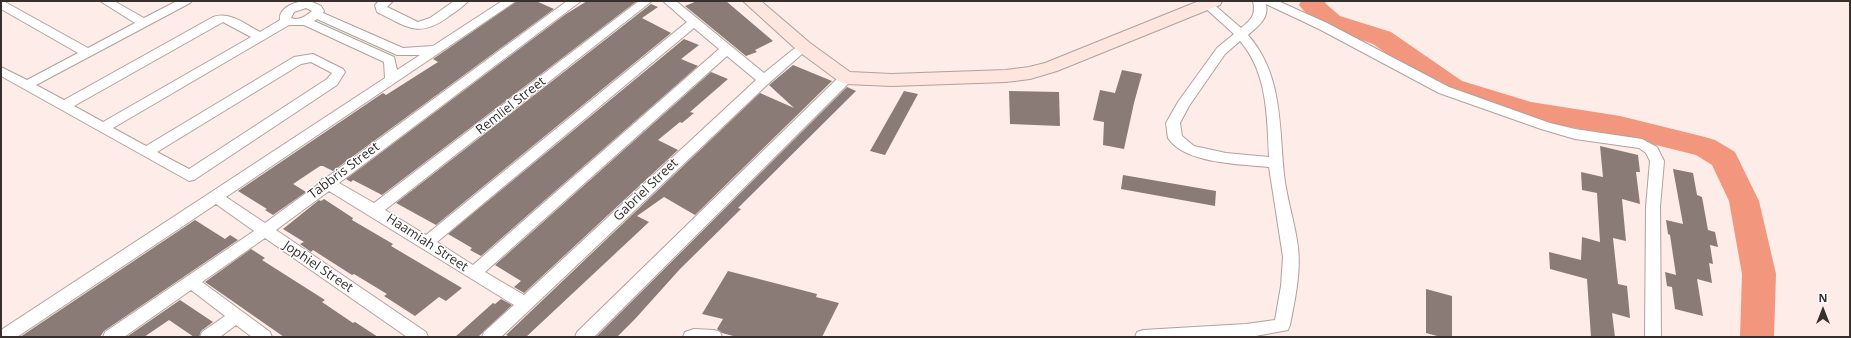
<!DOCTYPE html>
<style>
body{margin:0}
#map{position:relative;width:1851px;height:338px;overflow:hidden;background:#fdece7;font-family:"Open Sans",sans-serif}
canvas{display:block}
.frame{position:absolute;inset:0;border:2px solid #362f2d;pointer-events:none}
.north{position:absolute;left:1803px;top:290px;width:40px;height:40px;-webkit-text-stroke:3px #fff;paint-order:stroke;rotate:0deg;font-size:11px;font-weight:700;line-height:16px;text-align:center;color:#362f2d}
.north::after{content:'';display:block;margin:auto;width:14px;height:18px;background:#362f2d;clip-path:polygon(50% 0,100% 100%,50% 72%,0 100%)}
</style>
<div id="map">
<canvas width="1851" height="338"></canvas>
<div class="frame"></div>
<div class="north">N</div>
</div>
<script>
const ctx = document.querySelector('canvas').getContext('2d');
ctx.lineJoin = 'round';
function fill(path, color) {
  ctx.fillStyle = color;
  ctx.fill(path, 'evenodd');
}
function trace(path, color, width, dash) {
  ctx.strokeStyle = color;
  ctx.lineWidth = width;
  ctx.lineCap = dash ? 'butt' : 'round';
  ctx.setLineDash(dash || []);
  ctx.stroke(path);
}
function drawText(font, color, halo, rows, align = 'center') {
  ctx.font = font + ' "Open Sans",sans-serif';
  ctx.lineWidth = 3;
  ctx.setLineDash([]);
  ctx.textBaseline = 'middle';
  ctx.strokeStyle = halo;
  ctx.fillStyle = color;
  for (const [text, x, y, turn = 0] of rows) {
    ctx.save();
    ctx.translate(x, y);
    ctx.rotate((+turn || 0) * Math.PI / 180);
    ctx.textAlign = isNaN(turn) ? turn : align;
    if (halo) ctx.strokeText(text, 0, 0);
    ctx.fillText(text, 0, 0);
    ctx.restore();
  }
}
fill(new Path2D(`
 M1301,1H1327L1325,3L1340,16L1391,32L1462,81L1531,102L1620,116L1705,137L1715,140L1735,152L1759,201L1776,274L1774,337H1740L1742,274L1729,201L1712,165L1696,155L1620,136L1529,120L1442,93L1373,44L1322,26L1303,10L1299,5Z`), '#f2977d');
fill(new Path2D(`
 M517,1H536L554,9L333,171L323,166H320L293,184L306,192L273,215L265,210L267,209L238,191L383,93L386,95L438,62L433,59Z
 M587,1H637L382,195L353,180L351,182L346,179L566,14Z
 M697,1H726L773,41L755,50L757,52L746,56L685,6Z
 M651,4L658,7L642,18L671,33L436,225L396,203Z
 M684,39L699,45L681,59L698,66L481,256L470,250L472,248L448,234Z
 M793,65L832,81L695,215L664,197L637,216L649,222L526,337H510L506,335L760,93L794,108L769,85Z
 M1122,70L1142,74L1134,103L1124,149L1103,145L1104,122L1093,120L1100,90L1115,93Z
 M711,72L728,79L690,112L694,113L682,123L680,122L658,140L678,150L524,293L514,287L521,281L495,265Z
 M847,87L856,91L738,208L741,209L680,269L635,319L617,337H596Z
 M904,91L918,94L885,155L870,151Z
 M1009,91L1059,92L1060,126L1010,124Z
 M1600,146L1638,155L1640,172H1636L1640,204L1622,199L1626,241L1613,238L1618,284L1627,286L1630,318L1612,313L1615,337H1591L1587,279L1550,269L1549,252L1581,260L1582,237L1600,242L1597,193L1582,190L1581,172L1603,177Z
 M1673,169L1693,173L1697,195L1702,197L1708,230L1715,232L1718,247L1710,245L1713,264L1709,263L1712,283L1697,279L1703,316L1675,309L1672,287L1667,286L1665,272L1676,275L1670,235L1668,234L1666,220L1683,224Z
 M1123,175L1216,191L1215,206L1121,189Z
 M324,199L353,218L352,220L393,244L391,246L462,288L446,301L439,297L415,316L384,296L387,294L354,274L352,275L313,250L311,252L300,244L304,242L283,229L319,200L321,201Z
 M195,220L225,239L230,235L238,240L104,331L100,337H20Z
 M251,249L265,258L262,260L325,300L322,302L353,323L355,322L378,337H284L205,282Z
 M728,271L817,294L816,297L839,303L822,337H737L722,333L717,329L723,319L702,314Z
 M1426,289L1452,296V337H1441L1426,333Z
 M501,299L512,305L478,337H455L493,303L495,304Z
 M180,300L213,322L201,331L199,337H194L169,320L144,337L128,336Z`), '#8a7b77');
const street = new Path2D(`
 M1,1L5,2L88,48L135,23L100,1H114L144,18L177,1H192L190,3L36,85L64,100L213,17C230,11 245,24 260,32L280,20C278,7 298,0 309,1C313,2 317,4 321,6L324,11L323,13L403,48L433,46L502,1H516L226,197L265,223L320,183L322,179L326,178L567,1H581L339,183L374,203L639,1H652L385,210L426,235L687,22L663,1H676L764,73L800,44H808L810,47L769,83L501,337H482L484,332L514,305L329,191L276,230L426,332L428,337H407L265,238L202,282L270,332L272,337H252L236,325L220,337H200L202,332L225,316L191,290L124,337H103L105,332L254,231L216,204L17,337H1V330L385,78L384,62L304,25H289L113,128L146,146L294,57L313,54L343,69L345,72L337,85L194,180L189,181L1,76V67L27,80L78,53L1,9ZM306,8L312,11C306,16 299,21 291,18L294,12ZM317,19L397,55H420L397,70L394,57L314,21ZM223,22L251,37L103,122L74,106ZM694,28L719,49L473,265L437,242ZM727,56L756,80L524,295L485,272ZM311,62L332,73L327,79L189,169L157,152L301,64Z
 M379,1H393L387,7L418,22L430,18L454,1H468C463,7 455,12 448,17C418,39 406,26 377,12L375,5Z
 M1205,1L1211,2L1241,28C1252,19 1256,15 1253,1H1278L1327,23L1449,87L1550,123L1575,129L1642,139L1657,147L1664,161L1660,207L1661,337H1645L1646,207L1650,161L1646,153L1639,148L1575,139L1541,129L1439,93L1319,29L1266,4C1269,19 1258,26 1248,35C1283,75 1279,126 1284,175C1287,200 1295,223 1298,247C1301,273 1295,299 1290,325L1288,330L1250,337H1135L1137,332L1143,330L1246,324L1275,320L1281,286L1283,257L1269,167C1242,164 1184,164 1168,138L1166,123L1178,102L1217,48L1234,34L1203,6L1201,4ZM1240,41C1268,73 1267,118 1269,157L1226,153L1194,146L1182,136L1180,123L1189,106L1225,54Z
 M846,74L851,75L852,78L851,81L594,337H575L577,332L841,75Z
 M694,329L714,330L720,332L722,337H683L685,332Z`);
const secondary = new Path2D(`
 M743,1H761L810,43L850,72L892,74L1006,70L1029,67L1045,63L1199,1H1222L1220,5L1057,71L1030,79L1006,82L892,86L846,84L840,82L798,51Z`);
trace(street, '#b1a19d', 2);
trace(secondary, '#b1a19d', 2);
fill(street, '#fff');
fill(secondary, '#fee5dd');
drawText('13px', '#362f2d', '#fff', [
 ["Remliel Street",511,106,-38],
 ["Tabbris Street",344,171,-37],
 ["Gabriel Street",646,190,-44],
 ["Haamiah Street",427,243,33],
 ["Jophiel Street",318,267,34]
]);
</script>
